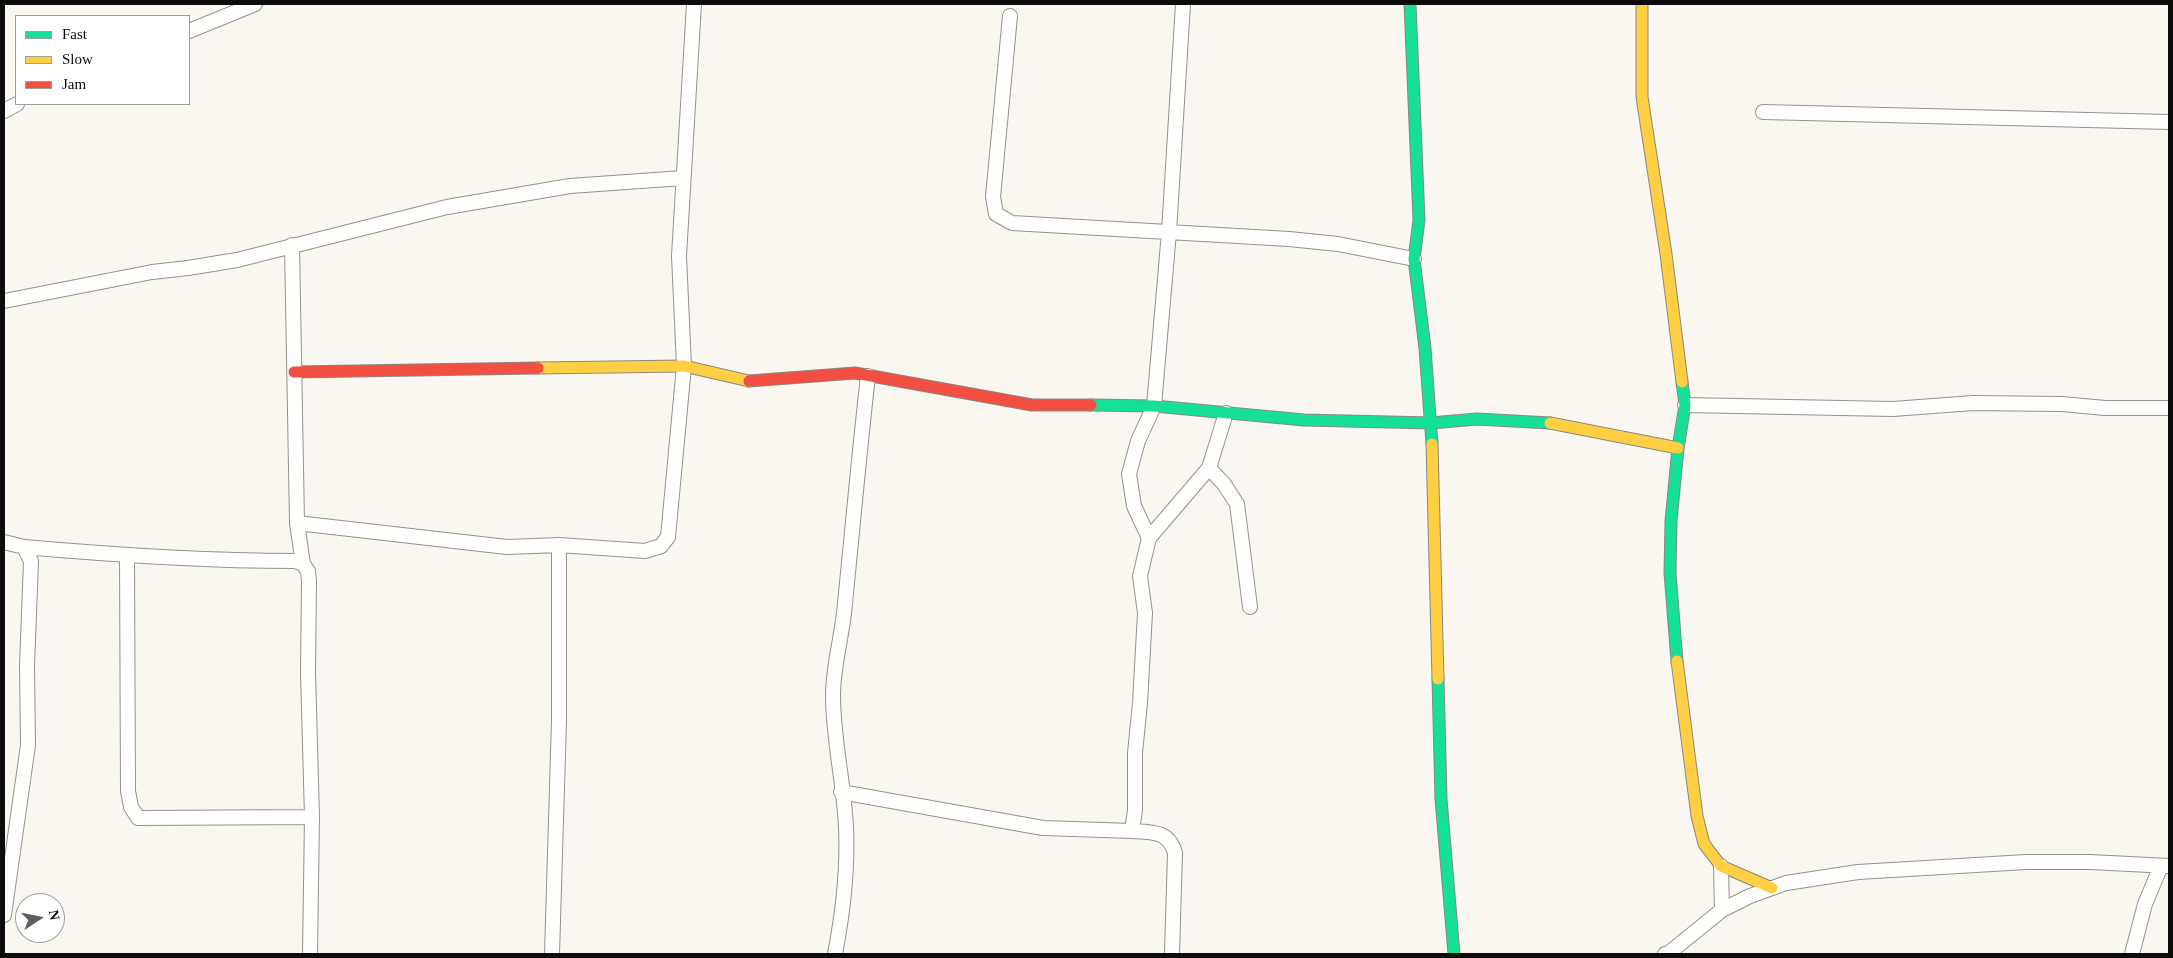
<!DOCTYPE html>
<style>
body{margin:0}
#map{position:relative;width:2173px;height:958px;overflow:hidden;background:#faf7f0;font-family:Georgia,serif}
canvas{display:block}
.frame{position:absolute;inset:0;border:5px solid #0c0c0c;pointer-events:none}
.legend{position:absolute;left:15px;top:15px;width:175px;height:90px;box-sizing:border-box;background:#fff;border:1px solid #9e9e9e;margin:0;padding:6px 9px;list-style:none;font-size:15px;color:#0c0c0c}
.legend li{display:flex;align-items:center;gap:10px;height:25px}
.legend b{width:25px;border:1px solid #9e9e9e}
.north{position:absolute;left:15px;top:893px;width:50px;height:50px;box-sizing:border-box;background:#fff;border:1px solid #9e9e9e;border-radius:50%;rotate:79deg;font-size:14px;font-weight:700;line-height:20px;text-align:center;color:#0c0c0c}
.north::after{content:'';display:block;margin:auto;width:18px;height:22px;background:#5f5e5c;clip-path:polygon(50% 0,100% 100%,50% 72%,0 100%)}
</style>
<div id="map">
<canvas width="2173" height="958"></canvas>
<div class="frame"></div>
<ul class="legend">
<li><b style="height:6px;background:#16e098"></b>Fast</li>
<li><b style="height:6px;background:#ffcf43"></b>Slow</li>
<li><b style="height:6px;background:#f24e42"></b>Jam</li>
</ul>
<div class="north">N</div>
</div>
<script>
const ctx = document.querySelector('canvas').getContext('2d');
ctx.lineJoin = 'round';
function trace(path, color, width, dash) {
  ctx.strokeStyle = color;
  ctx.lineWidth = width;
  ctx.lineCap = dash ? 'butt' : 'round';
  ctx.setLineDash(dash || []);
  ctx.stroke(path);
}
const street = new Path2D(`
 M1010,16L993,197L996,214L1012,223L1289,239L1338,244L1414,259
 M189,31L255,4
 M4,111L17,104
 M1763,112L2169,122
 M292,245L297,523L303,564L308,571L309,581L308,673L312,817L310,954
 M4,301L152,272L188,268L237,260L447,207L570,186L683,178
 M1685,405L1893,409L1973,403L2062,404L2105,408H2169
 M1209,468L1224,484L1237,504L1250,607
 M297,523L507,547L559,545V720L552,954
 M1149,538L1134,506L1129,474L1138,441L1154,406L1169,232L1183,4
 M4,542L24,547L31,561L27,666L28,745L4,915
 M559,545L645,551L661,546L668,537L684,366L679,256L694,4
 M24,547C115,555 205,561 295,561L303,564
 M127,556L128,791L131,807L138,818L312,817
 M841,792L1043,828L1132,831
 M1721,866L1722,910
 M835,954C843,912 848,870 846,827C844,783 833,740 833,695C833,668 841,640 844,613C852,534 859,455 868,376
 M1172,954L1175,853C1169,831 1153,832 1132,831L1135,810V753L1140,703L1145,613L1140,576L1149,538L1209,468L1226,413
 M1665,954L1669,953L1722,910L1750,896L1786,883L1858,872L2026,862H2090L2169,866
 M2132,954L2145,904L2161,866`);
const fast = new Path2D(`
 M1410,4L1419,220L1414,259L1425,348L1432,444
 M1091,405L1154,406L1304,420L1431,423L1477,419L1550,423
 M1677,661L1670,573L1671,521L1678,448L1685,405L1682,382
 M1438,679L1441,799L1454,954`);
const slow = new Path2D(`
 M1642,4V97L1666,254L1682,382
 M538,368L684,366L749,381
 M1550,423L1678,448
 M1432,444L1438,679
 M1677,661L1697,816L1704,844L1721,866L1772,888`);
const jam = new Path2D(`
 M294,372L538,368
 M749,381L855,373L1032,405H1091`);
trace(street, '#93928f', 16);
trace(fast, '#8a8885', 13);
trace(slow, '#8a8885', 13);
trace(jam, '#8a8885', 13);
trace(street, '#fefefd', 14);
trace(fast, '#16e098', 11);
trace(slow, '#ffcf43', 11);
trace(jam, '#f24e42', 11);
</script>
